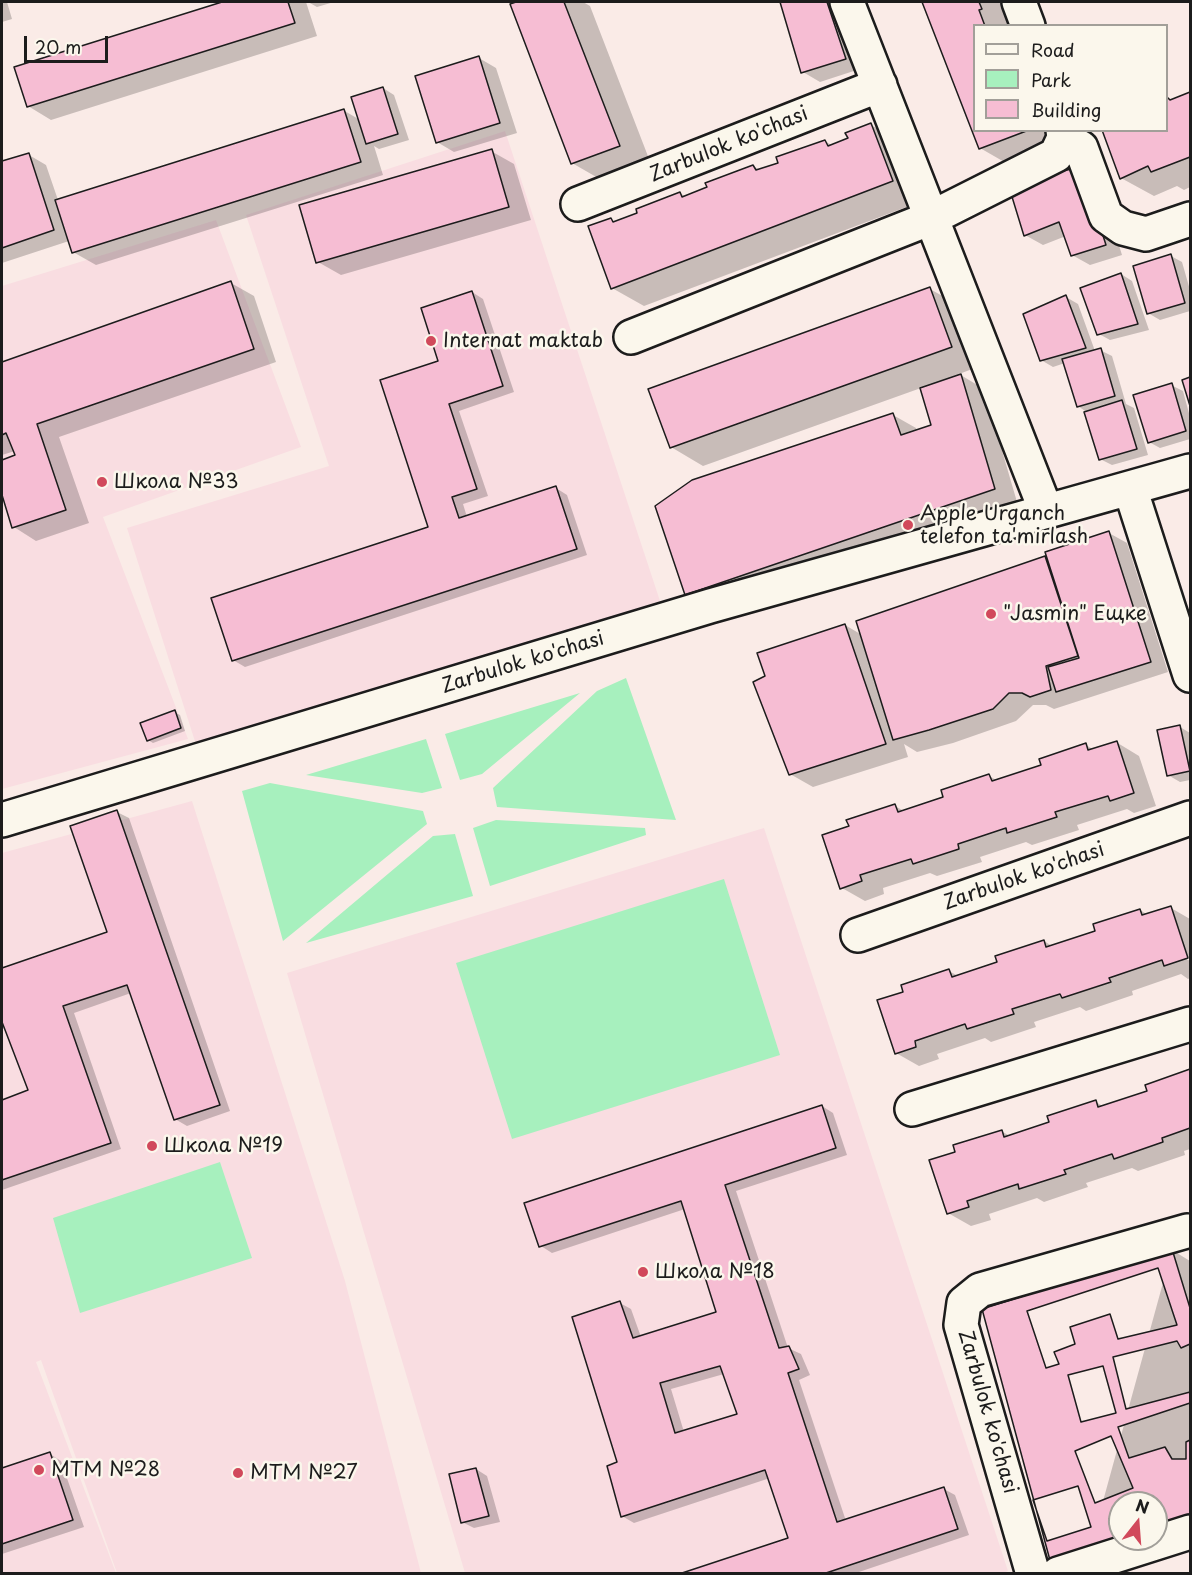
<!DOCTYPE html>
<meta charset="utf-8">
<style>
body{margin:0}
#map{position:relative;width:1192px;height:1575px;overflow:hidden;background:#faebe7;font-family:"Playpen Sans",sans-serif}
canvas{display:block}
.frame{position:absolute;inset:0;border:3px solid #1c1c1c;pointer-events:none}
.legend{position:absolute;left:973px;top:24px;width:195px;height:108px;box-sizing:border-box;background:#fbf7ec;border:2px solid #a29f99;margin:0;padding:8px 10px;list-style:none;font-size:18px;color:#1c1c1c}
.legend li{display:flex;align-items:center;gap:12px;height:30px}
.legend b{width:30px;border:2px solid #a29f99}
.north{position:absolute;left:1108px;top:1491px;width:60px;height:60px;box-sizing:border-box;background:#fbf7ec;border:2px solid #a29f99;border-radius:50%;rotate:17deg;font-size:16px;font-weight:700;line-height:24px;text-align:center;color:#1c1c1c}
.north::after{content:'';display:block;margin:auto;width:21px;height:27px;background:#d1495b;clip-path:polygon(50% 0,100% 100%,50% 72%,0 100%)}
.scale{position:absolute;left:24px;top:36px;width:84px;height:27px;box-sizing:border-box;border:3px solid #1c1c1c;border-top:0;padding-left:8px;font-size:18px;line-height:21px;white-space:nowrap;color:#1c1c1c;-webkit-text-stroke:4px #fbf7ec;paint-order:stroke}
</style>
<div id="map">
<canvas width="1192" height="1575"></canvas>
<div class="frame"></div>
<ul class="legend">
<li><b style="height:8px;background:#fbf7ec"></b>Road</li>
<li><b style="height:16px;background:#a7f0be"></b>Park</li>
<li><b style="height:16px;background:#f6bdd3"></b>Building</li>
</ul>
<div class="north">N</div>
<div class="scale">20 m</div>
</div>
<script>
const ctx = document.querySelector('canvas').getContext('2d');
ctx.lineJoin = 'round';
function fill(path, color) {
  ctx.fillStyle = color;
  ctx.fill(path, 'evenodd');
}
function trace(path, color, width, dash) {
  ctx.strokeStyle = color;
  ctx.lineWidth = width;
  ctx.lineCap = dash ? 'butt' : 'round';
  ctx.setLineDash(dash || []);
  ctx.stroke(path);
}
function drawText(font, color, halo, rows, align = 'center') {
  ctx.font = font + ' "Playpen Sans",sans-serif';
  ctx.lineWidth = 5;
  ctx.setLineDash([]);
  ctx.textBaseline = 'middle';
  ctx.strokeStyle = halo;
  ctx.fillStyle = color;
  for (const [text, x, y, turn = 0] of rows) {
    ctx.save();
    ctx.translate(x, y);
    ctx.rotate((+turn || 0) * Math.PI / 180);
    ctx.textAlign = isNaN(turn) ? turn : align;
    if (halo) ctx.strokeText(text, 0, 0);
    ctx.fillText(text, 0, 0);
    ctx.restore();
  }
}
fill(new Path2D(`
 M505,131L660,601L199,754L127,528L329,466L246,215Z
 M216,220L301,447L103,517L188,739L2,789V286Z
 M192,801L345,1281L421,1573H117L41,1360L36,1362L116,1573L2,1574V853Z
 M764,828L1008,1571L1001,1574L465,1573L287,973Z`), '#f9dde1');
fill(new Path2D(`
 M626,678L676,820L497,807L493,788L597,691Z
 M580,693L482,774L460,780L445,734Z
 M426,739L442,788L422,793L306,775Z
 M270,783L423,811L427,824L283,941L242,791Z
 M496,820L645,828L646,835L490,886L473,828Z
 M455,834L473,896L306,943L433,836Z
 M724,879L780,1055L512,1139L456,963Z
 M220,1162L252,1258L80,1313L53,1218Z`), '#a7f0be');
fill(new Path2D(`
 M2,2H7L12,19L2,22Z
 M227,2H306L317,36L51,120L28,106L16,68Z
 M308,2H334L317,7Z
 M520,2H583L590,6L651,164L605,182L572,163L512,5Z
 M781,2H840L863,68L820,82L803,72Z
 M924,2H1004L1013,26H974V130H1054L1061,149L1013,167L980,148Z
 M479,58L496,68L517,133L454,152L437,142Z
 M383,88L394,95L409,140L379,149L374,146L383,175L96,265L73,252L69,241L2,263V163L29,155L46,165L58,200L343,110L360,120Z
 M1190,94V187L1184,190L1177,186L1154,196L1121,178L1166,130V97L1173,100Z
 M871,125L904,144L925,200L644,306L612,288L611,219L617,223L680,193L686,197L753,166L760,170L780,164L825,141L833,146L850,139Z
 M491,151L514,164L531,220L341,275L318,262Z
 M1098,178L1122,255L1090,265L1072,255L1066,236L1043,245L1025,235Z
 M1171,256L1182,262L1190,290V311L1160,320L1148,313Z
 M1121,274L1132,281L1149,330L1110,340L1099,334Z
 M231,283L254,296L276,362L59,437L89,523L36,541L14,527L2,490V462L17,456L15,451L2,455V363Z
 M930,289L962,307L983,365L959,374L984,389L1017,502L709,607L686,594L893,415L916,428L917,431L933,426L921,388L703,466L671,447Z
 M472,292L483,299L514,392L459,411L488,496L463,504L467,517L556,488L567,495L587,555L245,667L233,660L430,528L440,362Z
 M1066,297L1078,304L1095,351L1100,350L1112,356L1126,404L1134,408L1148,455L1112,465L1100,459L1085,411L1078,406L1065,363L1053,367L1041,360Z
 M1171,385L1183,391L1190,417V439L1160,448L1149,442Z
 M1109,533L1127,543L1168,672L1054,709L1046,705H1033L1016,721L953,743L917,752L904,744L908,757L813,787L790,774L845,625L862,635L1045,558L1049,560Z
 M174,712L180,715L185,731L153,743L148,740Z
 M1180,727L1190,733V780L1180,782L1168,775Z
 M1116,742L1139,756L1156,806L1134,813L1127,809L1077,825L1079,830L1032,845L1026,842L980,857L982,862L937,876L930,873L883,888L884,894L865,901L842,888L851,827L895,806L904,811L944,798L989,776L998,781L1043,766L1086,745L1094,750Z
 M117,812L129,818L230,1111L187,1126L175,1119L131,993L74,1013L121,1149L2,1190V1101L29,1091L5,1028L2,1029V970L109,933Z
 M1171,908L1190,919V958L1182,953L1181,956L1190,961V978L1188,979L1181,974L1132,991L1133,995L1086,1011L1080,1007L1034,1022L1036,1027L991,1042L985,1038L937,1054L939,1059L919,1066L896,1053L905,993L949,971L958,976L999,963L1044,941L1052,946L1097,932L1140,910L1148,915Z
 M1190,1071V1149L1184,1151L1185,1155L1138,1171L1132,1168L1086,1183L1088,1187L1044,1202L1037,1198L989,1214L991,1220L971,1226L948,1213L957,1153L1001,1131L1010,1136L1051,1123L1096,1102L1104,1107L1149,1092L1147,1085Z
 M822,1106L833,1113L847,1155L736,1191L788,1348L801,1354L810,1375L799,1380L846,1521L944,1489L955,1495L969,1535L853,1574H684L790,1539L770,1478L634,1523L622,1516L619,1463L620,1303L631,1309L641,1337L718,1313L685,1209L552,1253L541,1246ZM724,1374L739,1415L684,1432L671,1389Z
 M1172,1250L1190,1261V1536L1083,1574ZM1120,1503H1156V1539H1120Z
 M50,1454L61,1461L84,1527L2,1554V1470Z
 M476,1469L487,1476L500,1522L474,1528L462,1522Z`), '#0003');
const building = new Path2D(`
 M222,2H288L295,23L27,107L14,67Z
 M516,2H564L620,146L571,164L510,4Z
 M780,2H827L846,59L801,73Z
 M922,2H979L982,9L979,10L985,26H974V130H1029L979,149Z
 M479,56L500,123L436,143L415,76Z
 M383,87L398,134L366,144L351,97Z
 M1190,92V157L1151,172L1148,166L1120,179L1102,130H1166V96L1170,100Z
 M344,109L361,162L72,253L55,200Z
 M871,123L893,181L611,289L588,226L611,218L613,222L637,213L636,209L680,192L682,197L707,187L705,183L753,165L756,170L778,163L776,157L825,140L828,146L848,138L845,133Z
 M492,149L509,207L316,263L299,205Z
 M29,153L54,230L2,248V161Z
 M1081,166L1106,245L1071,256L1059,222L1024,236L1009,187Z
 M1171,254L1185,303L1147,314L1133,266Z
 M1121,273L1138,324L1097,335L1080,288Z
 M231,281L254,349L37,424L66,510L12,528L2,495V460L15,455L6,433L2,435V362Z
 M930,287L952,347L670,448L648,389Z
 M472,291L503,386L449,404L477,489L452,497L459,518L556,486L577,549L232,661L211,598L428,527L380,380L438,361L421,308Z
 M1066,295L1086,348L1040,361L1023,314Z
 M1101,348L1115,396L1077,407L1062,359Z
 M961,374L995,489L685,595L655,506L692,480L893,413L901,435L931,425L920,388Z
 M1190,377V406L1182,380Z
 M1172,383L1186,431L1148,443L1133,395Z
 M1122,400L1137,449L1099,460L1084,412Z
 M1109,531L1151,662L1056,692L1048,667L1079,658L1045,552Z
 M1045,556L1078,656L1046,666L1051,690L1030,697L1022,693H1009L993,709L929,730L893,740L856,621Z
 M845,624L886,744L789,775L753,682L765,676L757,653Z
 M175,710L181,728L147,741L140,723Z
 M1180,725L1190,771L1167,776L1157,730Z
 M1117,741L1134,793L1110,801L1108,796L1055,812L1057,817L1007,833L1006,828L958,844L959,849L913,864L911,859L860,875L862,881L840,889L822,835L849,826L846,820L895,804L898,812L943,797L941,790L989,774L992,781L1041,765L1039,759L1086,743L1088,750Z
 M117,810L220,1105L174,1120L127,985L63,1006L111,1143L2,1180V1100L28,1090L2,1022V968L107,932L70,826Z
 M1171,906L1188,958L1164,966L1162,960L1109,978L1111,982L1062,998L1060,994L1012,1009L1014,1014L967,1029L965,1024L915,1041L916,1047L895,1054L877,1000L903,992L901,985L949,969L952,977L997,962L995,956L1044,940L1046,947L1095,931L1093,924L1140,909L1142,915Z
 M1190,1069V1128L1162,1138L1163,1142L1114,1159L1112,1154L1064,1170L1066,1174L1019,1189L1018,1184L967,1201L969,1207L947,1214L929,1160L955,1152L953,1145L1002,1130L1004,1137L1049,1122L1047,1116L1096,1100L1098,1107L1147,1091L1145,1085Z
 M822,1105L836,1148L725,1185L779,1348L789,1346L799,1369L788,1373L837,1522L944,1487L958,1529L823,1574H679L788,1538L765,1470L621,1517L607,1466L617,1462L572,1317L620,1301L633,1338L716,1312L681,1201L539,1247L524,1203ZM720,1366L737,1414L675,1433L660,1383Z
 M1172,1249L1190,1308V1516L1156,1528V1503H1120V1539L1051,1564L982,1309Z
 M1158,1268L1177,1325L1118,1339L1110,1314L1070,1327L1075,1344L1054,1352L1059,1364L1046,1368L1027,1311Z
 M1177,1341L1181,1348L1190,1344V1392L1126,1409L1113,1357Z
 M1103,1366L1116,1413L1081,1422L1068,1375Z
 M1190,1403V1440L1186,1442V1459H1172L1165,1447L1129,1458L1118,1427Z
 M1111,1436L1133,1488L1095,1503L1075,1451Z
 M50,1452L73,1520L2,1544V1468Z
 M476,1468L489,1516L461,1523L449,1474Z
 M1078,1486L1091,1527L1047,1541L1033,1500Z
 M1120,1516V1539L1117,1542L1109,1519Z`);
fill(building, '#f6bdd3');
trace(building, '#1c1c1c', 1.5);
const minor = new Path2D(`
 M847,2L1046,511
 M1019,2L1028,26
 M1064,138L1081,148L1106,216L1123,228L1146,234L1190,219
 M578,204L880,85
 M631,337L931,218L1056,155L1064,138L1063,130
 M1130,488L1190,675
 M2,820L710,606L1190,471
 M858,935L1190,818
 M912,1109L1190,1024
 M1033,1574L961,1325L964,1303L980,1290L1187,1231
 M1058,1574L1190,1532`);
trace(minor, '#1c1c1c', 38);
trace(minor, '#fbf7ec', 33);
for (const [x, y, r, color] of [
 [431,341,6,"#d1495b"],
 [102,482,6,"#d1495b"],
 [908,525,6,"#d1495b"],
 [991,614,6,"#d1495b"],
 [152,1146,6,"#d1495b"],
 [643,1272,6,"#d1495b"],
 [39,1470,6,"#d1495b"],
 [238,1473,6,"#d1495b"]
]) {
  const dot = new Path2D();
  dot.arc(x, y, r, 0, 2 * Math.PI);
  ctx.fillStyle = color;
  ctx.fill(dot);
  trace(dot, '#fbf7ec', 2);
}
drawText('20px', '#1c1c1c', '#fbf7ec', [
 ["Zarbulok ko'chasi",729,145,-22],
 ["Zarbulok ko'chasi",523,663,-17],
 ["Zarbulok ko'chasi",1024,877,-19],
 ["Zarbulok ko'chasi",987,1412,74]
]);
drawText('20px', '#1c1c1c', '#fbf7ec', [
 ["Internat maktab",443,341],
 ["Школа №33",114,482],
 ["Apple Urganch",920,514],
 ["telefon ta'mirlash",920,537],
 ["\"Jasmin\" Ещке",1003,614],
 ["Школа №19",164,1146],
 ["Школа №18",655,1272],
 ["MTM №28",51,1470],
 ["MTM №27",250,1473]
], 'left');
</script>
